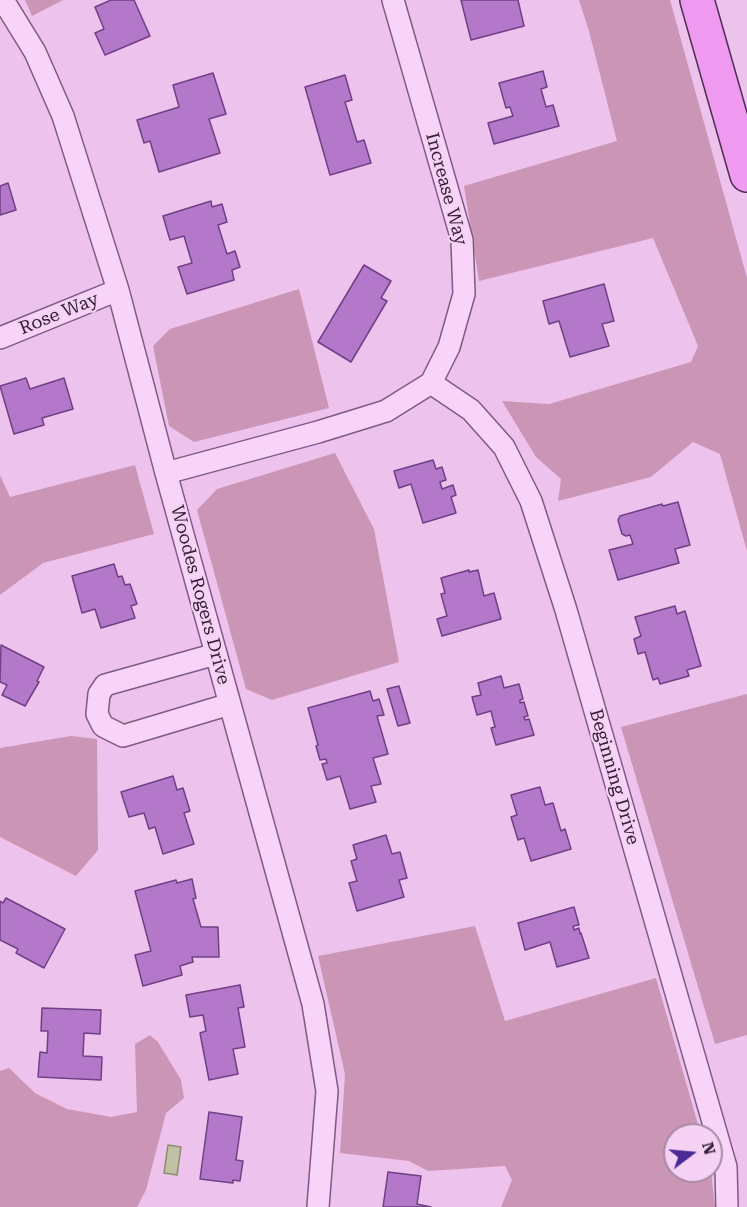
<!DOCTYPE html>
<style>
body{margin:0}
#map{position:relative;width:747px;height:1207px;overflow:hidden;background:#edc2ed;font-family:"Roboto Serif",serif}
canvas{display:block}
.north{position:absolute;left:663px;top:1123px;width:60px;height:60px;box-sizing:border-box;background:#f5d1f4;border:2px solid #a789a8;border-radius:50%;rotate:74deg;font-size:16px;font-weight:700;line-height:24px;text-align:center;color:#311d37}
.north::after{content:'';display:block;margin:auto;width:21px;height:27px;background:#4a2a95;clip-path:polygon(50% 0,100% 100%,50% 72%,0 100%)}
</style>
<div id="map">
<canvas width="747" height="1207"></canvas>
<div class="north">N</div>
</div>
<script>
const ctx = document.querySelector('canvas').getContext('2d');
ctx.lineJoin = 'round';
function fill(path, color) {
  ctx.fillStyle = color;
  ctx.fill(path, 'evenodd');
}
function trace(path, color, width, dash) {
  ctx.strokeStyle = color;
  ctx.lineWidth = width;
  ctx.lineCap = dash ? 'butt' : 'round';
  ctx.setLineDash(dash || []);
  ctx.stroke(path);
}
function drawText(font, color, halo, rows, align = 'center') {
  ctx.font = font + ' "Roboto Serif",serif';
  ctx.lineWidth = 4.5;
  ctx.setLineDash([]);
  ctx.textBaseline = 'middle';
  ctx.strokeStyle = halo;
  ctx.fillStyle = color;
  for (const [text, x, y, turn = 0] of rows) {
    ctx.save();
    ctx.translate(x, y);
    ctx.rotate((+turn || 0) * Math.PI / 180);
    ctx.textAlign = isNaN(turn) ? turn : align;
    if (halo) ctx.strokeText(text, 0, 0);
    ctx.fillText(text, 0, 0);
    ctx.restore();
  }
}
fill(new Path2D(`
 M25,0H63L32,16Z
 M579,0H670L747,278V551L720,454L693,442L651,477L558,501L561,479L536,457L502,401L549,404L691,362L698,346L653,238L479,281L464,186L617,141L589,31Z
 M299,289L329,408L194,442L169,426L153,346L170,329Z
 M335,453L374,529L399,662L272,700L246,689L197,510L217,489Z
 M135,465L154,534L43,563L0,595V475L10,497Z
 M747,694V1035L715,1044L621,727Z
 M71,736L97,739L98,850L76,876L0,837V748Z
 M475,926L505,1021L656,978L701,1135H675V1171H711L715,1207H501L512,1180L505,1166L428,1171L409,1161L340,1153L345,1074L318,956Z
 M150,1035L158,1042L181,1080L184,1098L166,1113L146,1190L137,1207H0V1071L9,1068L35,1093L67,1109L111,1117L137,1112L135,1044Z`), '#cb96b5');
const water = new Path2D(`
 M168,1145L181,1147L177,1175L164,1173Z`);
fill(water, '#c0c0a4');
trace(water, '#8c8e6b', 1.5);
const building = new Path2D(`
 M111,0H134L150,36L105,55L95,33L104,29L95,7Z
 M461,0H518L524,26L471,40Z
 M543,71L547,87L541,89L546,107L553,105L559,126L494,144L488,123L513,116L510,107L506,108L499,83Z
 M213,73L226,114L209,119L220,153L159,172L150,141L144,143L137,120L179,107L173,85Z
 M345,75L352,100L345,102L357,142L364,140L371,163L330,175L305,87Z
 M8,183L16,210L0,215V186Z
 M211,201L212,207L222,204L227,222L218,225L227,254L235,251L240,267L232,270L234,280L187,294L178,267L192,263L184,236L170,240L163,216Z
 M364,265L391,281L381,298L387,301L351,362L318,342Z
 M604,284L614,321L602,324L609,346L570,357L559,321L549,324L543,301Z
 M26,378L30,389L64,378L73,409L42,418L44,425L14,434L0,386Z
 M433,460L436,469L442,467L446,480L440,482L442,489L453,485L456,495L451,497L456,513L423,523L411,484L399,488L394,471Z
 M678,502L690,545L675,549L679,563L618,580L609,550L633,544L630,535L626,536L622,534L618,520L620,516L662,504L663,506Z
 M114,564L118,577L122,576L125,585L130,584L137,604L131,606L135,618L101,628L95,609L82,613L72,576Z
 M469,570V572L478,570L484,596L494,593L501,619L442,636L437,619L447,616L441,594L445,593L441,578Z
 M675,606L677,614L685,611L701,666L687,670L689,676L660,684L658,678L653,680L645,652L638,654L634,639L641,636L635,617Z
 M1,645L44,667L37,681L39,682L25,706L2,695L7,685L0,682Z
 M501,676L504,688L519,684L523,699L520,700V703L524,702L528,716L524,717L525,720L529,719L534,735L496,745L491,728L495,727L491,711L477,715L472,697L481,695L478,683Z
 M399,686L410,723L398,726L387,689Z
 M370,691L373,701L379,699L384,715L377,716L388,754L373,758L381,784L371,786L376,802L350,809L340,776L327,780L322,764L327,763L326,759L320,760L316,746L318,745L308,708Z
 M173,776L177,790L183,788L190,811L184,813L194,844L163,854L155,827L149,829L144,813L129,817L121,792Z
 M540,787L545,805L553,803L561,831L565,829L571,849L531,861L524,838L518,840L511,817L517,815L511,795Z
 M386,835L392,854L400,852L407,878L399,880L404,897L357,911L349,883L357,881L351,861L357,859L353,845Z
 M192,879L196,898L193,899L201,927H218L219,957H192L193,962L180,966L182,975L143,986L135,955L151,951L135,891L176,880L177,883Z
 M6,898L65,929L44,968L16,953L18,949L0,940V901L3,903Z
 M574,907L579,925L573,926L574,930L579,928L580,934L581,933L589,958L557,967L550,942L525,950L518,923Z
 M240,985L244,1007L238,1008L245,1047L233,1049L238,1074L209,1080L200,1033L206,1031L203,1015L190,1017L186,995Z
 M42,1008L101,1010L100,1034L84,1033L83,1056L102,1057L101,1080L38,1077L40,1052L47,1053L48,1031H41Z
 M209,1112L242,1117L236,1160L243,1161L240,1181L233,1180V1183L200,1179Z
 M388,1172L421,1176L417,1204L431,1207H383Z`);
fill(building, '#b478cb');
trace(building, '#703f86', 1.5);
const street = new Path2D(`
 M3,0L35,52L63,116L118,290L166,473L313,1004L327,1091L318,1207
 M0,338L118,290
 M431,383L471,410L504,447L531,501L566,610L726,1167L727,1207
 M166,473L318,432L386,411L431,383L449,347L464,294L462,240L393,0
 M216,654L105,685L99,694L97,714L103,726L123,736L230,704`);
const primary = new Path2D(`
 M697,0L747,175`);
trace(street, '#7f5987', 24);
trace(primary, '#4b2e54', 36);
trace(street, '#f8d5f8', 21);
trace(primary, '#f099f1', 33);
drawText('18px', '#311d37', '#f5d1f4', [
 ["Increase Way",446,189,75],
 ["Rose Way",59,314,-22],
 ["Woodes Rogers Drive",200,595,75],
 ["Beginning Drive",614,777,74]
]);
</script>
